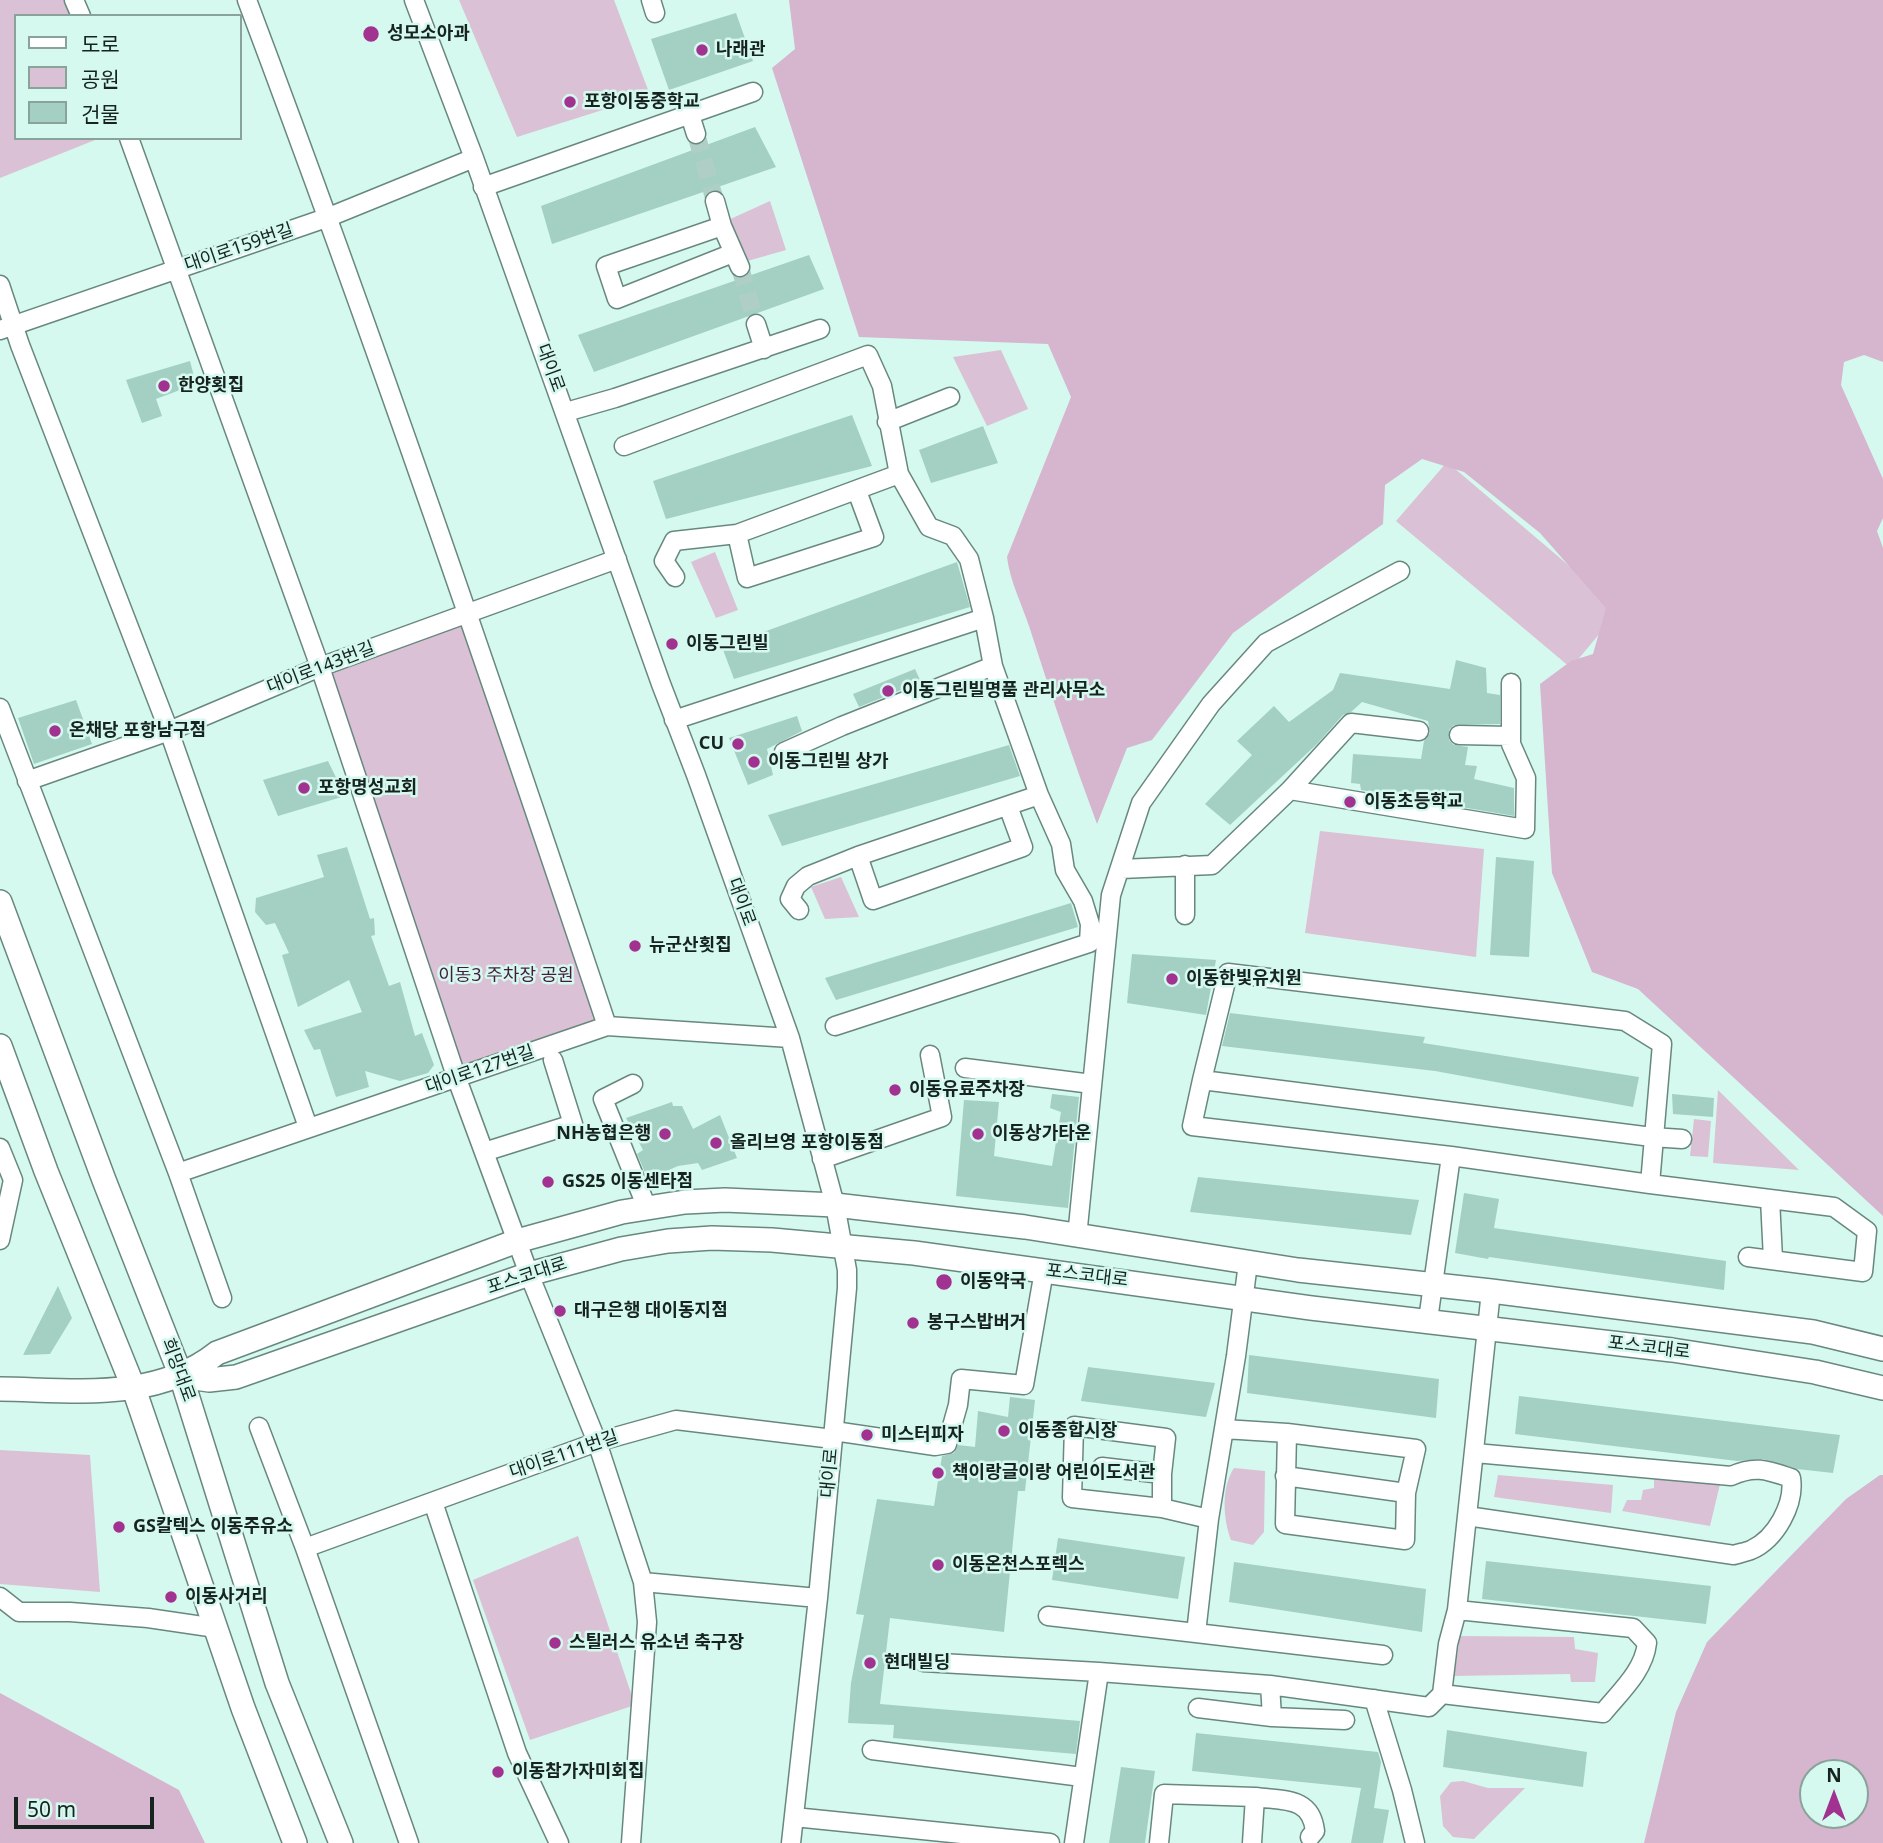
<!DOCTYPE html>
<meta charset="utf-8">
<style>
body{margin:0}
#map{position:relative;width:1883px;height:1843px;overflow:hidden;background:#d5f9ee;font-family:"Noto Sans","Noto Sans KR",sans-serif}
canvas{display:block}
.legend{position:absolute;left:14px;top:14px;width:228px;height:126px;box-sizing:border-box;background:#d5f9ee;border:2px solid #89a39b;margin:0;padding:9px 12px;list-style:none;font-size:21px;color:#16231f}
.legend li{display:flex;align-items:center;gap:14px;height:35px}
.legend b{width:35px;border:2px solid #89a39b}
.north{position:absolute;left:1799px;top:1759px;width:70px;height:70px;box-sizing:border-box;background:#d5f9ee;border:2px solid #89a39b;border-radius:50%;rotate:0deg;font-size:19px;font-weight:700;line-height:28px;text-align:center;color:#16231f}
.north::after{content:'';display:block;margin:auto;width:24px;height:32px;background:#a13290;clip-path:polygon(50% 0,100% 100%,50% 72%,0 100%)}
.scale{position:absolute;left:14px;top:1797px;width:140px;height:32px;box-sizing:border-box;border:4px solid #16231f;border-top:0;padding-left:9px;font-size:21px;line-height:24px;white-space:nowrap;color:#16231f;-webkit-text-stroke:5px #d5f9ee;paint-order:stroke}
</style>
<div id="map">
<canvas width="1883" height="1843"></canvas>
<ul class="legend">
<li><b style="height:9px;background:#fff"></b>도로</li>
<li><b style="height:19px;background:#dbc1d5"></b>공원</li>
<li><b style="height:19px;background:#a3d0c3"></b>건물</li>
</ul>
<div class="north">N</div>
<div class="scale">50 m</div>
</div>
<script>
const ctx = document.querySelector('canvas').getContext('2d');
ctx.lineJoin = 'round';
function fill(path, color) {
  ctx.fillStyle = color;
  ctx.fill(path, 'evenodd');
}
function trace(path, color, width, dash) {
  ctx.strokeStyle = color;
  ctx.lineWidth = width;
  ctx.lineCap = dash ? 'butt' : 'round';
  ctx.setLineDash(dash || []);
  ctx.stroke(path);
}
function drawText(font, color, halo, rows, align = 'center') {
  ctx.font = font + ' "Noto Sans","Noto Sans KR",sans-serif';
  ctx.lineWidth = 5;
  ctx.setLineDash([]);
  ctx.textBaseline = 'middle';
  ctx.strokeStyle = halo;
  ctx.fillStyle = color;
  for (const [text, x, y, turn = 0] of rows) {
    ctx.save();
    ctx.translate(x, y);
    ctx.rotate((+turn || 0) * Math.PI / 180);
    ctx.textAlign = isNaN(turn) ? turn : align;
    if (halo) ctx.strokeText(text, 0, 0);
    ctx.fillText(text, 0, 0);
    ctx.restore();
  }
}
fill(new Path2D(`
 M0,0H74L81,16H16V138H100L0,178Z
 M459,0H614L650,95L517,137Z
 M770,201L786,250L744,262L726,221Z
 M1001,350L1028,409L987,426L953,357Z
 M1447,462L1620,609L1571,668L1396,521Z
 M715,552L738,610L716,618L691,562Z
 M469,613L607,1026L457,1079L320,667Z
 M1320,831L1484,849L1476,957L1305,933Z
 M841,877L859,917L825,919L811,887Z
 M1718,1090L1799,1170L1713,1163Z
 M1694,1119L1711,1121L1708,1157L1690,1156Z
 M0,1450L90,1455L100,1592L0,1584Z
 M1234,1468L1265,1471L1264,1532L1253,1545L1231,1540C1223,1518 1221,1488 1234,1468Z
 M1498,1475L1613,1485L1611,1513L1494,1497Z
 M1654,1478L1721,1480L1710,1526L1622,1511L1627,1500H1641L1643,1490L1654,1488Z
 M578,1536L635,1705L530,1740L473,1580Z
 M1460,1636L1574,1637L1575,1649L1598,1653L1595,1682H1571L1570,1674L1454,1676Z
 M1463,1781L1488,1788H1525L1474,1839L1453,1837L1443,1826L1440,1796L1451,1782Z`), '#dbc1d5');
fill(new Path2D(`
 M789,0H1883V362L1864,355L1844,362L1841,385L1883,479V518L1877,531L1883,548V1216L1638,989L1592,972L1552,873L1540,684L1571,661L1593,654L1606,608L1540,533L1464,472L1422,459L1385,485L1383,524L1233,633L1152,740L1127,748L1097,824C1073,759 1051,695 1030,629C1022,604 1010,582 1007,557L1071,397L1048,344L859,337L772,68L795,49Z
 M1880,1475H1883V1843H1644L1676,1712L1707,1642L1846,1499ZM1855,1773V1815H1813V1773Z
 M0,1693L179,1790L205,1843H0Z`), '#d6b5ce');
fill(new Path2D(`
 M736,13L753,61L669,90L651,39Z
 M755,127L776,167L552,244L541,206Z
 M809,255L824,289L594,372L578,335Z
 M190,361L196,384L156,399L162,416L142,423L126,380Z
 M852,415L872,466L666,519L653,481Z
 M983,426L998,463L931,483L919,450Z
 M957,562L970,607L734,679L722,647Z
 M1456,660L1486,668L1487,693L1500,695V724L1454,725L1449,730V740L1454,745L1468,747L1465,765L1477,766L1474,779L1514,788V816L1361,790L1360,784L1351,783L1353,754L1421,759L1424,741L1430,733L1428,721L1362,702L1351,712L1343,715L1317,744L1230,825L1205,804L1252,755L1237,741L1274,706L1289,722L1333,690L1340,673L1450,689Z
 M915,669L921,682L859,707L853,694Z
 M76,700L92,744L34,764L18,718Z
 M797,716L802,731L767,749L773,775L748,785L729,738Z
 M1009,745L1020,776L782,846L768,815Z
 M328,761L345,796L278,816L263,780Z
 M347,847L370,919L374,918L375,935L371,936L389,986L400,982L415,1036L422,1033L434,1065L428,1073L400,1081L365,1071L369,1087L336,1097L320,1049L314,1050L304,1030L362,1012L349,980L298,1007L282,955L289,953L275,923L266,925L255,912L256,898L324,877L317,855Z
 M1496,857L1534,861L1529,957L1490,955Z
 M1071,903L1078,927L836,1000L825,978Z
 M1132,954L1216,960L1206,1015L1127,1003Z
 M1230,1013L1425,1037L1423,1043L1639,1077L1633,1107L1435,1071L1222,1046Z
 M1052,1094L1079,1097L1068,1208L956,1196L964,1100L999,1102L994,1156L1052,1166L1061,1112L1050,1108Z
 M1672,1094L1714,1098L1713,1117L1673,1114Z
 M672,1102L673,1106H682L693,1129L720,1115L737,1158L702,1170L698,1163L678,1166L651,1178L647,1177L637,1154L643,1150L626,1118Z
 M1198,1177L1419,1200L1411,1235L1190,1212Z
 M1464,1193L1499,1199L1494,1228L1726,1261L1724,1290L1489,1257L1488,1259L1455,1253Z
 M58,1286L72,1318L50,1354L23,1355Z
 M1249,1355L1439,1379L1436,1418L1247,1393Z
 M1088,1367L1215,1383L1206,1417L1081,1401Z
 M1519,1396L1840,1435L1833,1473L1797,1469L1763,1459L1737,1461L1515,1434Z
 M1010,1397L1035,1400L1025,1491H1018L1004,1632L890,1618L880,1704L1080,1721L1076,1754L893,1738L894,1725L848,1723L851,1683L864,1615L856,1614L877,1499L934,1506L942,1456L954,1453L958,1445L975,1447L978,1411L1008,1417Z
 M1058,1538L1185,1557L1178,1599L1052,1580Z
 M1486,1561L1711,1586L1706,1624L1482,1599Z
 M1234,1562L1426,1589L1422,1632L1229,1602Z
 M1447,1730L1587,1752L1583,1787L1443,1767Z
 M1196,1733L1378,1752L1381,1762L1374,1808L1389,1810L1383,1843H1351L1361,1788L1192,1771Z
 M1121,1767L1155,1771L1145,1843H1109Z`), '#a3d0c3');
trace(new Path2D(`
 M696,134L715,201
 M740,267L756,324`), '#afcec5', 18, [18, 9]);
const minor = new Path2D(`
 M74,0L81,16
 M247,0C375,340 492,682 607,1026
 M414,0L474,158L661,684L696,775L790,1038L835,1205L847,1270V1288L818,1598L791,1843
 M651,0L655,13
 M690,115L696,134
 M129,138L320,667L457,1079L529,1274L597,1442L643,1582L647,1622L631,1843
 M483,187L753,92
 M715,201L722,226L740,267
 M722,226L606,266L617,299L733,253
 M0,285L20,345L169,731L308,1127
 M756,324L764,349
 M0,330L329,217L474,158
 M566,412L615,398L820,329
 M887,422L950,397
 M624,446L868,355L882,386L899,474L929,527L953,536L969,559L984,618L993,666L1039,795L1061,844L1065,870L1083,901L1090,924L1089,943L835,1026
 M737,534L747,578L874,537L857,491
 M675,577L664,561L674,541L737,534L899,474
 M0,708L178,1173L222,1298
 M674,720L984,618
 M1459,735L1511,736
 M784,752L842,726L993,666
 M27,781L169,731L320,667L617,559
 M1290,790L1525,829L1526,778L1511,744V683
 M858,856L873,900L1023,847L1008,806
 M1185,865V915
 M1121,869L1212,865L1290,790L1351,723L1419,731
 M799,910L790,899L796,886L808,876L858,856L1039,795
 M965,1068L1092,1084
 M1202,1080L1192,1126L1451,1156L1650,1184L1662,1044L1625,1021L1228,973L1202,1080L1652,1137L1682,1139
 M633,1084L603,1099L647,1208
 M0,1148L13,1180L0,1240
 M484,1152L573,1124L553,1060
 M822,1159L942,1117L930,1055
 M178,1173L607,1026L790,1038
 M1650,1184L1834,1207L1867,1231L1863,1272L1748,1257
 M1770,1199L1773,1259
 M1077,1237L1111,895L1141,803L1211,704L1266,643L1400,571
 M1248,1263L1236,1356L1209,1519L1196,1633L1383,1655
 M1428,1320L1451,1156
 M259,1427L305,1548L409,1843
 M1224,1429L1287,1433L1416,1449L1406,1493L1405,1540L1285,1524L1287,1433
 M834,1431L935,1446L947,1444L958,1405L961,1379L1024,1385L1044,1271
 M1102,1467L1162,1474
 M1285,1476L1406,1493
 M433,1502L517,1753L559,1843
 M1162,1508V1474L1166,1438L1074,1426L1072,1498L1162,1508L1209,1519
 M1467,1516L1734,1555C1740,1553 1746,1552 1751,1550C1776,1539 1795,1504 1791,1478C1767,1470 1755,1465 1731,1476L1475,1453
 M305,1548L597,1442L676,1420L833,1439
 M643,1582L818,1598
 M0,1597L19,1612H70L148,1618L216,1628
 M1048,1616L1196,1633
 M923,1662L1099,1672
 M1442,1694L1603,1713C1620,1692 1644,1671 1647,1643L1633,1628L1457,1610
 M1374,1699L1402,1790L1415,1843
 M1198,1708L1272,1717L1270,1685
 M1272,1717L1345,1720
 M872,1750L1082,1777
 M1255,1797C1283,1801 1311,1796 1315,1831L1310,1837
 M794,1817L1050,1843
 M1074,1843L1099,1672L1270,1685L1429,1707L1442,1694L1448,1644L1457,1610L1491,1291
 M1159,1843L1164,1794L1255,1797L1252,1843`);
const major = new Path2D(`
 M0,902L104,1180L181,1376L277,1683L341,1843
 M0,1046L46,1171L134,1389L243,1708L295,1843
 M181,1376L209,1380L236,1377L529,1274L621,1249L668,1241L712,1238L772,1240L914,1253L1311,1308L1672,1350L1815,1372L1883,1388
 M0,1389C74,1390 155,1402 217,1353L517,1241L622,1212L685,1202L725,1200L835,1205L1025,1227L1298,1270L1491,1291L1813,1332L1883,1349`);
trace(minor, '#68887f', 21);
trace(major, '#68887f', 26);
trace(minor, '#fff', 18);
trace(major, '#fff', 23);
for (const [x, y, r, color] of [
 [371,34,9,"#a13290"],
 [702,50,7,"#a13290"],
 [570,102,7,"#a13290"],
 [164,386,7,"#a13290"],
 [672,644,7,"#a13290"],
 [888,691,7,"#a13290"],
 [55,731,7,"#a13290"],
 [738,744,7,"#a13290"],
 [754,762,7,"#a13290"],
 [304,788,7,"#a13290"],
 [1350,802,7,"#a13290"],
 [635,946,7,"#a13290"],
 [1172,979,7,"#a13290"],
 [895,1090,7,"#a13290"],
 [665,1134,7,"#a13290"],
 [978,1134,7,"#a13290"],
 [716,1143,7,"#a13290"],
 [548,1182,7,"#a13290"],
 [944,1282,9,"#a13290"],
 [560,1311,7,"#a13290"],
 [913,1323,7,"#a13290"],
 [1004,1431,7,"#a13290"],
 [867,1435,7,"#a13290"],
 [938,1473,7,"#a13290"],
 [119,1527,7,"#a13290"],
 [938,1565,7,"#a13290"],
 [171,1597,7,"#a13290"],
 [555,1643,7,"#a13290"],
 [870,1663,7,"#a13290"],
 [498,1772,7,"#a13290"]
]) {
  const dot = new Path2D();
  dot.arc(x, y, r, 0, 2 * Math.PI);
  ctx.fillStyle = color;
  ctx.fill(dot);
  trace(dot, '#d5f9ee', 2.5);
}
drawText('bold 18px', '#16231f', '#d5f9ee', [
 ["성모소아과",387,34],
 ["나래관",716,50],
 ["포항이동중학교",584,102],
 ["한양횟집",178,386],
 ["이동그린빌",686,644],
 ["이동그린빌명품 관리사무소",902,691],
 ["온채당 포항남구점",69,731],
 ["CU",724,744,"right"],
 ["이동그린빌 상가",768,762],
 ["포항명성교회",318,788],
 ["이동초등학교",1364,802],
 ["뉴군산횟집",649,946],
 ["이동한빛유치원",1186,979],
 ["이동유료주차장",909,1090],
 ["NH농협은행",651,1134,"right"],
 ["이동상가타운",992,1134],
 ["올리브영 포항이동점",730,1143],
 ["GS25 이동센타점",562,1182],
 ["이동약국",960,1282],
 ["대구은행 대이동지점",574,1311],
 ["봉구스밥버거",927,1323],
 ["이동종합시장",1018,1431],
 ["미스터피자",881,1435],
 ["책이랑글이랑 어린이도서관",952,1473],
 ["GS칼텍스 이동주유소",133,1527],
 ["이동온천스포렉스",952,1565],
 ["이동사거리",185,1597],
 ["스틸러스 유소년 축구장",569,1643],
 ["현대빌딩",884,1663],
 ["이동참가자미회집",512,1772]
], 'left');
drawText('18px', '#16231f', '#d5f9ee', [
 ["대이로159번길",239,248,-19],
 ["대이로",550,368,70],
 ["대이로143번길",321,668,-21],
 ["대이로",741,902,70],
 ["대이로127번길",480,1070,-19],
 ["포스코대로",527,1276,-18],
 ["포스코대로",1087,1276,7],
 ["포스코대로",1649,1348,7],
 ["희망대로",178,1370,70],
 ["대이로111번길",564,1455,-19],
 ["대이로",830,1473,-85]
]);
drawText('18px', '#451c3e', '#d5f9ee', [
 ["이동3 주차장 공원",506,976]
]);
</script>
